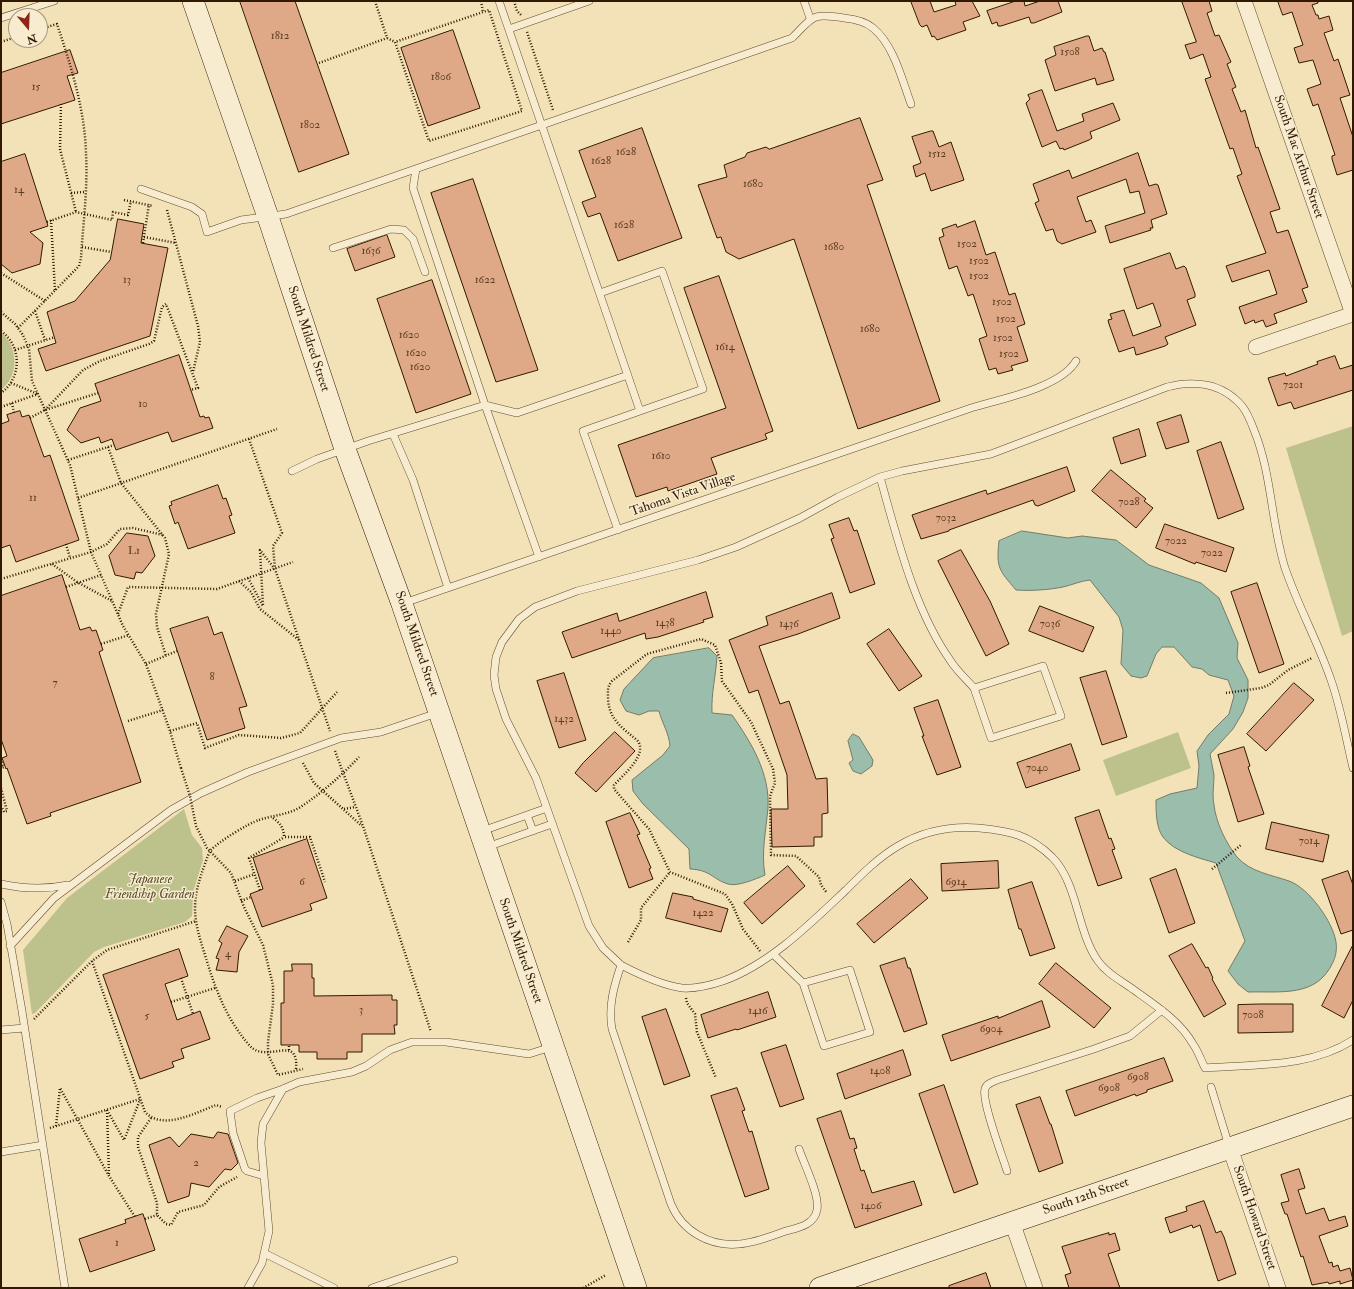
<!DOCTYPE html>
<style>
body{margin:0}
#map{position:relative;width:1354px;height:1289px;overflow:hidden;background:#f3e1b7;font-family:"IM FELL Double Pica",serif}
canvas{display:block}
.frame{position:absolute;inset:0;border:2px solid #311900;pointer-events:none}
.north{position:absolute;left:8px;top:8px;width:40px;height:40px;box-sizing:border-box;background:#f7ecd0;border:1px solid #a8987d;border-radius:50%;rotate:161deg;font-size:11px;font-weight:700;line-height:16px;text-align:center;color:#311900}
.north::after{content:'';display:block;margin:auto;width:14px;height:18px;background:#8f2418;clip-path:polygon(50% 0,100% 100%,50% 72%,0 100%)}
</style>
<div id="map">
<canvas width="1354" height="1289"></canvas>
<div class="frame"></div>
<div class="north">N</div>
</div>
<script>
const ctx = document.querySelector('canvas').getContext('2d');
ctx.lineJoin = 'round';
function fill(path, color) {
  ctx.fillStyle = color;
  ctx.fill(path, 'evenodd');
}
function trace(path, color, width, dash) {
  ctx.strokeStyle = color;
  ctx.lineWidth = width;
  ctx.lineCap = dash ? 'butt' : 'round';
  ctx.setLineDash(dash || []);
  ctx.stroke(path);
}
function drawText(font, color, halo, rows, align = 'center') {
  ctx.font = font + ' "IM FELL Double Pica",serif';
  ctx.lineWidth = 3;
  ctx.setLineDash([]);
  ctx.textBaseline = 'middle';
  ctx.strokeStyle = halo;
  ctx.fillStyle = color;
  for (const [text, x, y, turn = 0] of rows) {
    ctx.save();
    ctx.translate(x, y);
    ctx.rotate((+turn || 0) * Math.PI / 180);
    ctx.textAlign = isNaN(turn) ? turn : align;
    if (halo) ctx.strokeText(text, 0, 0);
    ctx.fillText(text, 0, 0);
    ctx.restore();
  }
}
fill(new Path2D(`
 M1,332C18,347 20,375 1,390Z
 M1353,426V631L1342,636L1286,448Z
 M1178,732L1191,768L1116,796L1103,760Z
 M184,809L192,835L202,848L203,860L193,892L192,916L185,922L104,947L94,952L35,1013L32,1014L23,950L67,898Z`), '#bdc28d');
const water = new Path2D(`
 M1022,531L1068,538L1082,536L1116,540L1149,565L1201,583L1219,598L1238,643L1237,658L1248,680V698L1243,712L1233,729L1210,754C1211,761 1213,768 1214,775C1214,785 1212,795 1214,805C1216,823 1226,843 1237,857C1250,872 1272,875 1289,881C1309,888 1333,922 1336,942C1337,949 1336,956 1333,962C1317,998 1281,991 1248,992L1238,984L1228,971L1245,941L1216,863C1199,858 1174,852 1163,837C1156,828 1156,811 1156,800L1170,794L1197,788L1199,766L1197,751L1208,735L1229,714L1234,696L1228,680L1209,675L1202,669L1192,667L1174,647H1162L1156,654L1147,676L1141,678L1131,676L1121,664L1123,630L1119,617L1090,580C1080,581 1072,585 1063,587C1048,590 1030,591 1016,590C999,570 996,568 999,541Z
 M709,648L717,656C716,675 711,694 712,713L732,715C751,742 770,773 768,808C766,830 761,853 765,875C756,879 737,887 728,884C712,879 711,870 690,869L689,849L643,804L633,791L632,780L663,755L670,746C669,733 662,723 659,711H649L639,715L626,711L620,700L624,689L653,658Z
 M853,734L859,737L873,760L872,766L861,774L853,771L849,763L853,760L848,741Z`);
fill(water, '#9bbeac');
trace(water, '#717c67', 1);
const building = new Path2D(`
 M240,1H295L349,154L299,172Z
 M911,1H930L934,12L956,5L955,1H972L980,16L963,22L966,30L937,40L934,36L932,37L927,25L922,27L920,25Z
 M1016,1H1024L1025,6L1040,1H1058L1062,12L1034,23H1031L1029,17L1001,26H998L997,22L992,24L987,11Z
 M1182,1H1209L1212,11L1207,13L1215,36L1219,35L1231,62L1227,64L1236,87L1232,89L1241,112L1245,110L1256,148L1258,147L1280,209L1270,212L1277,233L1288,230L1308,287L1302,289L1307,302L1274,314L1277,323L1266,327L1263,320L1255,323L1254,320L1245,324L1239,307L1277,294L1269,270L1232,282L1226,266L1266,253L1237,176L1242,174L1233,148L1230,149L1205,79L1211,77L1203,54L1190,59L1185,45L1196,42Z
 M1278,1H1318V3L1312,5L1316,15H1318L1319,19L1329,16L1333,30L1324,33L1334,61L1338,59L1350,95L1340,98L1353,137V170L1337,175L1332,159V156L1335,155L1318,104L1313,106L1307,89L1321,84L1313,60L1299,63L1294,48L1303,45L1292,12L1283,15Z
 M453,30L480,108L428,126L401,48Z
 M1087,36H1089L1094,51L1102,48L1104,52H1105L1114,80L1097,85L1095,78L1055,91L1045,60L1056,55L1054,47Z
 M70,50L78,73L67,76L75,100L1,124V73Z
 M1042,90L1057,131L1084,121L1082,114L1113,103L1120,120L1090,132L1092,138L1089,140L1064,150L1063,148L1060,149L1056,141L1042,147L1026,103L1030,99L1028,95Z
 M860,118L883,180L867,185L940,401L858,429L794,239L739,259L726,252L721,237L717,238L698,185L727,177L724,165L745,157L747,153L766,147L769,149Z
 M642,128L682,238L618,261L600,213L588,217L582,202L596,197L579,151Z
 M931,131H933L939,147L951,142L964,180L931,191L925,173L916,177L913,166L921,163L912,137Z
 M1138,153L1149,186L1156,184L1158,185L1167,214L1151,220L1153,228H1150L1151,230L1110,243L1105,226L1145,213L1139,191L1130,193L1126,179L1077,197L1086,222L1091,220L1096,232L1062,244L1057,241L1053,229L1046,231L1035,203L1039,201L1033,184L1069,170L1072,178Z
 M25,154L48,226L30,232L43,243L40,264L12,273L1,264V162Z
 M473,179L538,370L496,382L431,193Z
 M118,219L144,224L141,243L168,248L150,336L46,371L38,349L56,343L47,312L75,301L110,260Z
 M975,221L986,255L995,252L1009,295L1015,293L1025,324L1017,327L1028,361L1011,366L1013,370L998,374L996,368L989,370L979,339L987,336L973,294L968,296L957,266L949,269L939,238L944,236L942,229L956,224L957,227Z
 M387,235L395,257L355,271L347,249Z
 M1170,253L1176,269L1184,266L1186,268L1195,294V297L1187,300L1196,325L1165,337L1168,344L1165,346L1140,354L1136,355L1134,347L1119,352L1109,324L1108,320L1112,319L1110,314L1124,310L1133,336L1161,326L1153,303L1137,309L1124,269Z
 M719,276L773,431L765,434L767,439L711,458L717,474L668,491L667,487L636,497L618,445L726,408L684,288Z
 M432,280L471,394L416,413L377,299Z
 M179,355L200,417L204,416L205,418L209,417L213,428L172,442L168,432L116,450L112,439L101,443L99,437L81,443L67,430L80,408L101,401L95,384Z
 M1335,356L1340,369L1353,365V390L1294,409L1291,402L1278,406L1268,378L1285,373L1286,376L1318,364L1317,362Z
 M20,411L22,417L29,415L44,457L50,455L79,540L16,562L10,545L1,548V424L9,421L7,415Z
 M1181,415L1189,442L1166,449L1157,423Z
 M1139,429L1146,456L1121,464L1113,438Z
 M1221,442L1244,509L1218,519L1197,451Z
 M1067,467L1075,491L1038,506L1035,505L1033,500L949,530V531L921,539L912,515L986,490L987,494Z
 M1111,470L1146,499L1144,501L1153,508L1136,528L1092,491Z
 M218,485L223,499L226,498L232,515L229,516L235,533L188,549L178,522L175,524L169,506L172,505L171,502Z
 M849,518L854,531L857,530L875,584L850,593L831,539L834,538L829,525Z
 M1165,524L1234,548L1226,572L1196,562L1195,564L1156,548Z
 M127,533L148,536L155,556L142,573L136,572L134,579L115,575L109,556Z
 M961,550L990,601L1009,644L986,656L938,561Z
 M62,575L80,630L90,627L92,631L96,630L103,650L99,652L141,782L50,813L51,816L27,824L7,768L6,769L2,758L7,756L1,739V596Z
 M1257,583L1284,664L1259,673L1231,592Z
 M706,592L713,617L703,620L704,622L658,637L646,639L645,633L572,658L562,632L617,613L619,621Z
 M832,593L840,618L798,634L759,646L780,704L789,701L816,779L827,778L828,813L822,814V837H814V846L772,847L771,809H788L787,775L758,690L749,693L729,640L768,625L766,617Z
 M1040,606L1094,627L1083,652L1029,631Z
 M208,617L214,635L222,632L247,706L239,708L245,728L207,740L170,629Z
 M889,629L922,676L899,691L867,644Z
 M1106,671L1127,737L1102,745L1080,678Z
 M564,673L586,740L559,748L537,681Z
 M1294,683L1314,700L1266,751L1247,734Z
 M938,700L961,767L937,775L922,736H924L914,708Z
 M615,732L635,751L596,792L575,773L583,763Z
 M1071,744L1080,770L1026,788L1017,763Z
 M1244,747L1250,766L1248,767L1264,814L1238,822L1218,755Z
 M1099,810L1109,839L1111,838L1115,849L1112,850L1122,878L1098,886L1075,818Z
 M630,813L640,834L637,835L651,868L649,869L653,879L629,888L606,822Z
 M1272,822L1329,835L1323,862L1266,849Z
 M307,839L327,898L310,904L312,910L262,927L250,894L263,889L253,858Z
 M998,861L999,888L942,891L941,864Z
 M788,866L805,886L762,924L744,903Z
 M1176,869L1195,923L1169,933L1150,879Z
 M1348,871L1353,885V930L1341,934L1322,880Z
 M911,879L928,898L874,943L857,924Z
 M1032,882L1055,948L1030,956L1021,929H1019L1008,890Z
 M673,893L693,897V899L728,909L721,932L666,918Z
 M227,926L248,936L239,952L237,972L216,970L219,959L216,958L222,943L219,941Z
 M1192,944L1206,968L1208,967L1213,978L1212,979L1226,1004L1204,1017L1169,956Z
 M1353,945V1000L1344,1018L1322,1006Z
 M179,949L188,976L165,984L177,1020L200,1011L210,1039L181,1049L184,1058L172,1062L174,1067L140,1079L103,975Z
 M905,958L908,968H910L927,1024L904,1032L880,966Z
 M1056,963L1111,1008L1094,1028L1039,984Z
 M292,964H312V978H314V996L392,995V1000H397V1025H394L395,1034H362V1052H347V1059H317V1052H299V1045H281V1003H284V971H292Z
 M768,992L776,1017L737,1030L736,1029L708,1038L701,1015Z
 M1042,1001L1050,1027L951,1061L942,1035L998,1016V1018Z
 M1260,1004H1293V1032L1238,1033V1005Z
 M666,1009L690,1076L664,1085L642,1017Z
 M786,1045L804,1099L780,1107L761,1053Z
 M903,1050L911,1075L845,1099L837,1074Z
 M1164,1058L1173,1081L1147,1090V1092L1136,1096L1135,1094L1075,1116L1066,1091Z
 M944,1085L978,1184L954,1193L919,1094Z
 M737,1088L745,1110L742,1111L749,1132L752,1131L769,1189L745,1197L711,1096Z
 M1040,1097L1050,1124H1051L1063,1163L1039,1172L1016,1105Z
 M841,1111L850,1139L854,1138L857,1148L854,1149L861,1171L864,1170L872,1193L914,1181L922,1205L855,1228L817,1119Z
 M218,1132L228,1134L238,1163L231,1170L225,1169L209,1187L191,1183L189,1196L168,1203L149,1145L170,1137L179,1147L191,1134L213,1138Z
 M1299,1169L1305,1188L1298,1190L1306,1214L1324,1208L1329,1221L1345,1216L1348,1226L1319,1236L1329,1263L1332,1262L1333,1267L1338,1265L1340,1271L1350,1268L1353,1280L1340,1284V1281L1329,1284L1328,1282L1312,1285L1303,1256L1301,1257L1287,1214H1285L1281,1203L1289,1201L1281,1175Z
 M1204,1201L1216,1233L1221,1231L1224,1237L1236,1274L1218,1281L1200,1225L1193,1228L1192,1225L1170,1233L1165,1218L1187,1211L1186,1207Z
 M143,1214L155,1250L90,1272L79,1239L126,1223L125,1220Z
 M1109,1233V1235L1115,1233L1120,1250L1108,1254L1120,1288H1069L1065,1275L1071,1273L1062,1247Z
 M986,1273L991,1288H949V1286Z`);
fill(building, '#dfa988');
trace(building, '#311900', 1);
const lane = new Path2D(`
 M499,1L640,411
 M804,1L810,18
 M1,18L54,1
 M509,29L589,1
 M416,169L413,188L485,405L539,557
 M141,189L192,207L202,214L207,232L241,220L286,214L792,38C814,16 811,13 844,18C854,19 865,21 873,28C894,45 902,80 911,104
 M333,248L391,229L404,230L413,239L425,272
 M600,293L662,271L703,389L583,431L618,530
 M393,434L413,480L448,588
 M292,471L317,459L368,441L485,405L517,413L628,375
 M880,477C897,537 914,609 950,660C956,670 966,679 974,688L1043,666L1061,716L991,738L974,688
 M404,603L971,408C1000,399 1060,388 1076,361
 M527,815L533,831
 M482,831L547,808
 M487,847L552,824
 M1,884C24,889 44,890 68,885
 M1,902L7,924L22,1011L65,1288
 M10,946L54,898L171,810L201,793L248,772L341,738L381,732L437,713
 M773,954L803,983L824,1046L870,1032L850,970L803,983
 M621,965L603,948L589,926L536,778L506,719L496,689L494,675L496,657L502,642L519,619L535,607L577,591L698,560L736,547L800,518L838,497L880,477L902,471L991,454L1167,387C1194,380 1222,383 1242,406C1247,412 1251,422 1254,430C1272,474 1271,523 1285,568C1298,606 1318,642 1331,680C1341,708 1346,739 1353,768
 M1,1030L24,1028
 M1211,1087L1229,1146
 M799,1149C804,1164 820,1195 817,1210C814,1226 796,1228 783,1232C769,1237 754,1243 739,1244C710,1247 682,1231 671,1204L612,1029C608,1006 614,986 621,965C640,975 661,985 682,988C696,989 711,985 723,981C770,964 810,924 846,890C862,874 879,857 898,846C923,831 952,826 979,828C1011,831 1029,835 1052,857C1078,883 1077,932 1098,961C1107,974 1122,981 1134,990C1155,1005 1180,1021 1193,1044C1198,1051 1201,1060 1205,1068C1254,1064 1310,1068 1353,1040
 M1,1152L43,1145
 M1007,1171C1003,1158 981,1100 985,1089C986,1084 992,1082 997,1080L1094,1049L1130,1036L1162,1010
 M264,1176L247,1171L245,1169L233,1133L230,1111L257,1098L283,1089L299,1082L352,1072L366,1066L390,1050L412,1042H446L529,1054L551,1047
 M264,1253L334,1288
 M248,1288L262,1263L269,1231L261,1143L263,1124L283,1089
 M372,1288L454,1260`);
const street = new Path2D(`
 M1244,1L1353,314
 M1256,347L1353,314
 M1230,1148L1278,1288
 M1012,1222L1035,1288`);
const secondary = new Path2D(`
 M193,1L268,217L345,449L402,604L636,1288
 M820,1288L1353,1106`);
trace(lane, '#624b2e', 8);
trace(street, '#624b2e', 16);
trace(secondary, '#311900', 22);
trace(new Path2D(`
 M375,1L387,38L395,42L429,141L522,111L489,10L395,42
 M481,1L483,12
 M514,1L517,11L521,15
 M527,32L553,110
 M1,42L16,37
 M319,63L387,38
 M61,104L60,149L76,212
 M71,193L84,192
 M124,200L153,206
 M167,210L198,326L200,342L193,372
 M51,220L55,290
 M47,222L76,212L112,220L113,212L128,215L131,201
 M144,237L176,243
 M143,243L149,204
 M82,247L111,252
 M1,273L45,301
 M35,311L45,340
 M1,312L15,324L23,335L29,349L32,381L70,465L91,552L123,626L146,664L170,731L181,768
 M18,328L79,266L81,258C83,224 88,188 86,154C85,110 71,66 57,24L40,29
 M1,331C22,346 22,378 1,393
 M15,350L55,337
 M11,383L38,394
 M12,403L14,413
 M1,407L38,394
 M45,410L83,370L100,361L149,344L154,341L162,307L166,304L198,388L190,390
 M30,418L45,410L98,393
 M249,439L282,533L273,546L275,569L330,731
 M108,447L121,483L165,538L169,554L156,614L157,627L166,656
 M68,460L114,445
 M78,498L277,429
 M66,544L70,558
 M52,564L77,582L112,601
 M248,578L263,606L260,550L274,568
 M1,579L91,552L107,544L120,529L133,528L163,535
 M239,581L251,592L260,609L299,640
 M66,587L101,575
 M118,614L128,587L217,589L293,562
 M101,644L129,635
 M146,664L177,651
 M1226,693L1261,688L1269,685L1288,670L1312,658
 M128,721L163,710
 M170,731L197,723L205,748L239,735L281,738L300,733L337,692
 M335,751L363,826L431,1032
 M1,759L4,767L1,768
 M303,763L314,783L362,826
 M1,788L7,811L4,812L1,806
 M344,809L355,807
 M273,818C280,823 284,828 284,837H310L325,882
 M196,826L207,848L231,873L244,907L263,945L273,985V1004L268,1042V1054L278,1075L303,1069
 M1212,869L1241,845
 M235,881L255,874
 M260,890L249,858L283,838
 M241,901L251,897
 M628,942L641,920V908L670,872
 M760,951L743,929L732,904L725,894L670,872L649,829L614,789V785C623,775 649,754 637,740C622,728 609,719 608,699C608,691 607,687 612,681L647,654L701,639L715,645L721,663L722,681L751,722L773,769L775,783L770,796L771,855L796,856L819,877L821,885L827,893
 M92,961L145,1112C163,1131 195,1113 216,1105L222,1107
 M181,978L193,1014
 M686,998L687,1003L695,1014L697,1032L716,1078
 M171,1002L215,988
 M34,1019L92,961L107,950L196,921
 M289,1050V1045
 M296,1069C299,1033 267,1064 250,1046C226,1019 215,988 205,955C200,939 195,924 195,908C195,890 201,875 207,858C208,856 209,852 211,850C218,842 249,823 259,820C273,815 289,815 302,806C323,792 342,775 359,757
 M107,1110L124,1140L140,1100
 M107,1110L109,1175
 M151,1118L138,1137V1147L157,1203V1215L166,1224L171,1225L178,1212L204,1205L219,1187L237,1177
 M56,1126L60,1088L109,1176L135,1217
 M50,1128L140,1099
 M145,1219L157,1215
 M583,1288L606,1275`), '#311900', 2.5, [1, 2]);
trace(lane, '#f7ecd0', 7);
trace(street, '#f7ecd0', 15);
trace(secondary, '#f7ecd0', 21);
trace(new Path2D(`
 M181,768L190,796L196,826`), '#311900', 2.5, [1, 2]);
drawText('11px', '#5c3d22', null, [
 ["1812",280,37],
 ["1508",1070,53],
 ["1806",441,78],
 ["15",36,88],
 ["1802",310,126],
 ["1628",626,153],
 ["1512",937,155],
 ["1628",601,162],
 ["1680",753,185],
 ["14",19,191],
 ["1628",624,226],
 ["1502",967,245],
 ["1680",834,248],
 ["1636",371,252],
 ["1502",979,262],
 ["1502",979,277],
 ["13",127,281],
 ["1622",485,281],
 ["1502",1002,303],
 ["1502",1006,320],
 ["1680",870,330],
 ["1620",409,336],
 ["1502",1003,339],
 ["1614",725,348],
 ["1620",416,354],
 ["1502",1009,355],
 ["1620",420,368],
 ["7201",1293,386],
 ["10",143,405],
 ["1610",661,457],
 ["11",33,499],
 ["7028",1129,503],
 ["7032",946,519],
 ["7022",1176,542],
 ["L1",134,552],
 ["7022",1212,554],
 ["1438",665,624],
 ["1436",789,625],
 ["7036",1050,625],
 ["1440",611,632],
 ["8",212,678],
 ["7",55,684],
 ["1432",564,720],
 ["7040",1037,769],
 ["7014",1309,842],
 ["6",302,883],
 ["6914",956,883],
 ["1422",703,914],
 ["4",228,955],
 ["3",361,1011],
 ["1416",758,1012],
 ["7008",1253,1016],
 ["5",147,1017],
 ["6904",991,1030],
 ["1408",880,1072],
 ["6908",1138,1078],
 ["6908",1109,1089],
 ["2",196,1164],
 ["1406",871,1207],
 ["1",117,1244]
]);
drawText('13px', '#311900', '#f7ecd0', [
 ["South Mac Arthur Street",1298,157,71],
 ["South Mildred Street",308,339,72],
 ["Tahoma Vista Village",683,495,-19],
 ["South Mildred Street",416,644,71],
 ["South Mildred Street",520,951,71],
 ["South 12th Street",1086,1197,-19],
 ["South Howard Street",1254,1218,71]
]);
drawText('italic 13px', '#5b4c2a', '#f7ecd0', [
 ["Japanese",150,880],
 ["Friendship Garden",150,895]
]);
</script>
